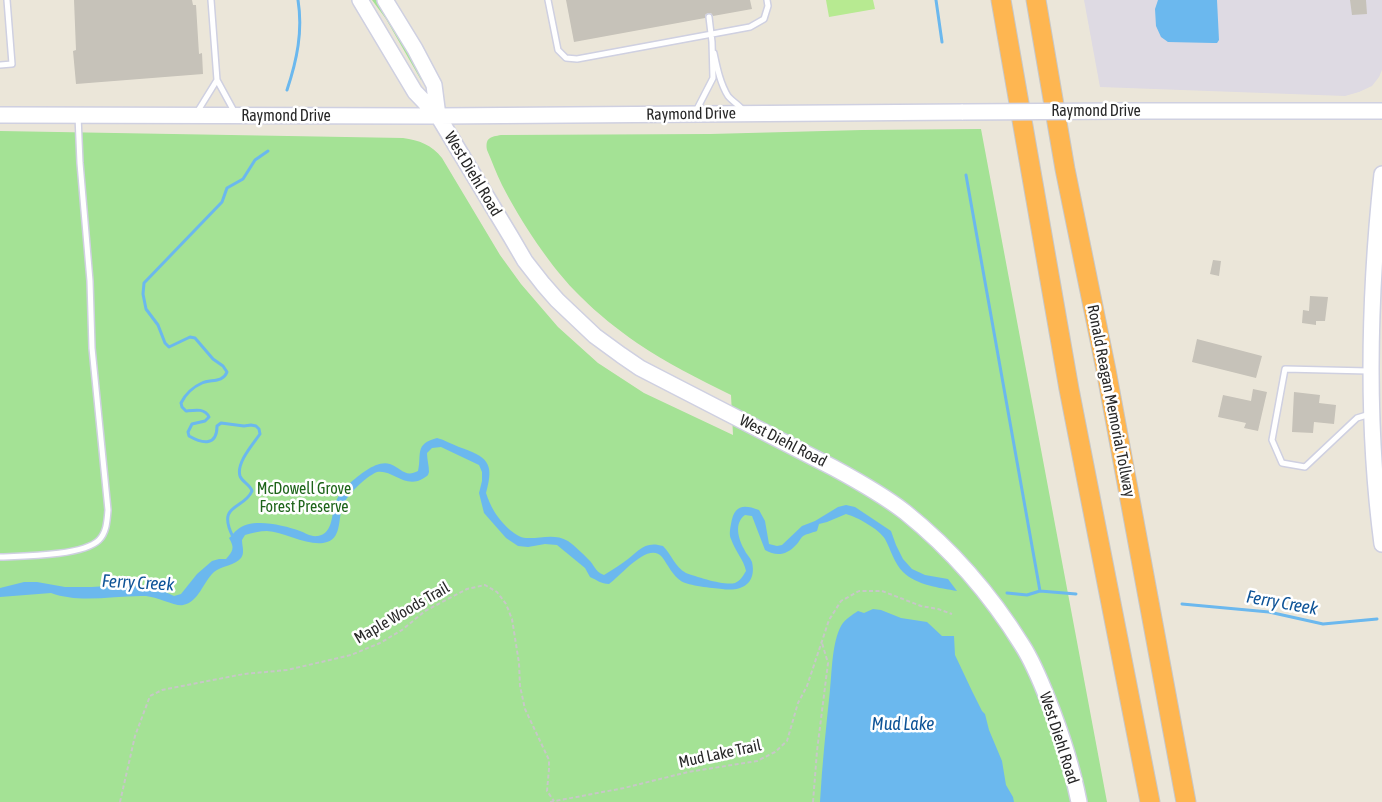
<!DOCTYPE html>
<style>
body{margin:0}
canvas{display:block;background:#ebe6d9}
</style>
<canvas width="1382" height="802"></canvas>
<script>
const ctx = document.querySelector('canvas').getContext('2d');
ctx.lineJoin = 'round';
function fill(path, color) {
  ctx.fillStyle = color;
  ctx.fill(path, 'evenodd');
}
function trace(path, color, width, dash) {
  ctx.strokeStyle = color;
  ctx.lineWidth = width;
  ctx.lineCap = dash ? 'butt' : 'round';
  ctx.setLineDash(dash || []);
  ctx.stroke(path);
}
function drawText(font, color, halo, rows, align = 'center') {
  ctx.font = font + ' "Asap Condensed",sans-serif';
  ctx.lineWidth = 5;
  ctx.setLineDash([]);
  ctx.textBaseline = 'middle';
  ctx.strokeStyle = halo;
  ctx.fillStyle = color;
  for (const [text, x, y, turn = 0] of rows) {
    ctx.save();
    ctx.translate(x, y);
    ctx.rotate((+turn || 0) * Math.PI / 180);
    ctx.textAlign = isNaN(turn) ? turn : align;
    if (halo) ctx.strokeText(text, 0, 0);
    ctx.fillText(text, 0, 0);
    ctx.restore();
  }
}
fill(new Path2D(`
 M1084,0H1382V70L1379,77L1372,86L1359,92L1345,96L1100,87Z`), '#dedae3');
fill(new Path2D(`
 M372,0H377L419,70L423,79L421,80L386,19Z
 M981,129L1107,802H0V131L403,138C419,140 432,145 442,158L500,255L521,284L558,327L598,363L644,393L733,435L731,395C699,379 666,363 637,343C617,329 598,314 581,297C551,268 521,222 502,185C496,173 492,161 487,150C485,137 491,137 501,135L710,134L862,130Z`), '#a4e295');
fill(new Path2D(`
 M826,0H873L875,9L829,17Z`), '#b7ea91');
fill(new Path2D(`
 M1158,0H1217L1219,40L1217,43H1213L1168,42L1161,37L1156,26L1155,9Z
 M437,438C445,440 451,444 459,447C487,457 495,462 486,493C488,499 491,506 494,511C499,520 515,538 526,538C540,539 554,533 568,541C575,546 582,553 588,559C595,565 594,571 604,575C611,571 618,566 624,562C638,552 644,540 663,546C672,555 675,567 686,573C697,577 725,586 735,583C740,581 743,576 746,571C744,560 735,551 731,539C729,535 730,529 731,524C734,505 743,504 759,510L765,521L769,544L777,546L782,545L802,526L815,521L838,507L846,505L855,507L891,531L896,545L903,559L912,569L925,575L948,579L957,591C940,588 916,585 903,572C894,563 891,550 885,539C879,529 857,517 846,514L827,522L819,524L817,531C812,533 805,534 802,537C800,539 799,542 797,544C787,555 777,557 765,550L752,516L745,515C734,523 738,538 744,549C746,554 750,557 752,562C757,584 741,592 722,589C712,588 689,586 681,581C673,576 668,565 662,557C648,541 621,576 609,584C601,584 597,580 590,577L585,568L557,545L545,544L528,547L518,546L506,538L484,513L479,493L482,481V472L479,465L441,447L432,448L427,453C427,459 429,466 429,472C428,476 427,476 424,478C405,490 393,469 377,472C374,473 370,476 367,478C359,484 349,494 344,503C337,516 343,537 327,542C311,548 285,532 267,531C260,531 252,533 245,535L242,540C242,546 245,553 241,558C236,565 221,566 214,572C203,582 199,602 183,605C177,607 157,597 146,596C115,595 81,604 51,593L0,597V588L24,582H37L65,587H92L123,585L137,586L163,591L174,596L181,594L197,574L212,561L219,559H226C233,551 235,548 229,538C232,536 234,532 237,530C251,517 283,525 300,531C306,533 310,537 318,536C334,533 331,513 336,501C339,494 345,489 350,483C360,475 376,460 390,464C401,468 405,478 418,471C422,454 414,444 437,438Z
 M873,609L881,610L901,618L927,622L942,636H954L955,655L972,691L982,711L985,714L989,730L1002,761L1006,785L1013,797L1014,802H820C822,765 826,728 830,690C832,671 832,643 841,626C845,619 852,615 858,611L864,613Z`), '#6bb8ee');
trace(new Path2D(`
 M936,0L942,42
 M287,90C297,60 303,31 298,0
 M966,175L1040,591
 M233,537C216,503 244,510 252,491C250,484 242,482 240,476C236,463 253,444 260,434L259,429L256,426L251,425L244,426L221,423L217,426C217,446 203,444 189,436L188,432L192,424L205,421L209,417C205,408 195,410 186,411L182,407L181,403C185,395 193,387 202,383C210,379 223,383 227,372L223,366L213,359L195,338L190,337L169,347L165,343L158,325L146,309L143,294L144,283L222,202L227,188L243,179L255,160L268,151
 M1007,593L1027,595L1040,591L1076,594
 M1182,604L1269,612L1323,624L1377,619`), '#6bb8ee', 3);
fill(new Path2D(`
 M74,0H192L193,5H196L199,54L202,53L203,74L76,84L73,51L76,50Z
 M566,0H750L752,9L713,16L711,13H708L705,15V18L574,42Z
 M1350,0H1366L1367,14L1352,15Z
 M1213,260L1221,261L1219,276L1210,274Z
 M1310,296L1328,297L1325,321H1316V325L1302,323L1303,310L1309,311Z
 M1197,339L1262,356L1256,378L1192,362Z
 M1253,389L1267,392L1258,431L1244,428L1246,423L1218,417L1223,395L1251,401Z
 M1294,392L1320,395L1319,403L1336,405L1334,424L1314,422L1313,433L1292,432Z`), '#c6c2b9');
const lane = new Path2D(`
 M211,0L217,80L235,113
 M548,0L558,50L566,58L577,59L750,27L764,19L768,6L767,0
 M714,53C717,67 720,83 728,96C732,101 739,105 743,110
 M0,65L12,64L7,0
 M696,111L713,78L712,42L709,17
 M196,114L217,80
 M1368,371L1285,369L1272,440L1282,463L1305,467L1357,418L1370,414
 M0,557C23,556 83,556 99,540C107,532 107,520 108,510L92,348L90,281L80,163L78,116`);
const secondary = new Path2D(`
 M360,0L415,92L438,116L511,237L525,261L543,284L557,300L595,336L621,355L640,368L834,468C858,481 883,495 905,512C951,549 991,595 1022,645C1033,662 1041,682 1048,700C1062,735 1072,766 1079,802
 M385,0L415,49L434,85L438,116
 M1122,111H1382
 M0,115L438,116L963,112
 M1382,174C1369,295 1366,423 1382,544`);
const highway = new Path2D(`
 M1001,0L1069,389L1150,802
 M1036,0L1065,169L1106,370L1186,802`);
trace(lane, '#cfd0e1', 8);
trace(secondary, '#cfd0e1', 18);
trace(highway, '#c7c7c7', 21);
trace(new Path2D(`
 M120,802L135,736L150,696L162,690L244,674L287,670L351,655L380,643L402,630L425,611L467,589L485,585L497,592L506,604L512,619L519,663L520,686L525,709L549,760V769L547,791L554,801
 M550,802L624,788L688,772L757,761L775,752L787,741L798,703L807,686L829,620L841,601L859,591H882L921,606L938,609L952,614
 M813,802L817,751L828,663L822,643`), '#c7c7c7', 2, [4, 2.5]);
trace(lane, '#fff', 5);
trace(secondary, '#fff', 15);
trace(highway, '#feb651', 19);
const secondaryBridge = new Path2D(`
 M963,112L1122,111`);
trace(secondaryBridge, '#cfd0e1', 18, []);
trace(secondaryBridge, '#fff', 15);
drawText('16px', '#282828', '#fff', [
 ["Raymond Drive",1096,111],
 ["Raymond Drive",691,114,-1],
 ["Raymond Drive",286,116],
 ["West Diehl Road",473,174,59],
 ["Ronald Reagan Memorial Tollway",1111,401,79],
 ["West Diehl Road",783,441,27],
 ["Maple Woods Trail",402,613,-30],
 ["West Diehl Road",1059,738,72],
 ["Mud Lake Trail",720,754,-12]
]);
drawText('16px', '#1d6419', '#fff', [
 ["McDowell Grove",304,489],
 ["Forest Preserve",304,507]
]);
drawText('italic 18px', '#0d5397', '#fff', [
 ["Ferry Creek",138,583,3],
 ["Ferry Creek",1282,603,10],
 ["Mud Lake",903,724]
]);
</script>
